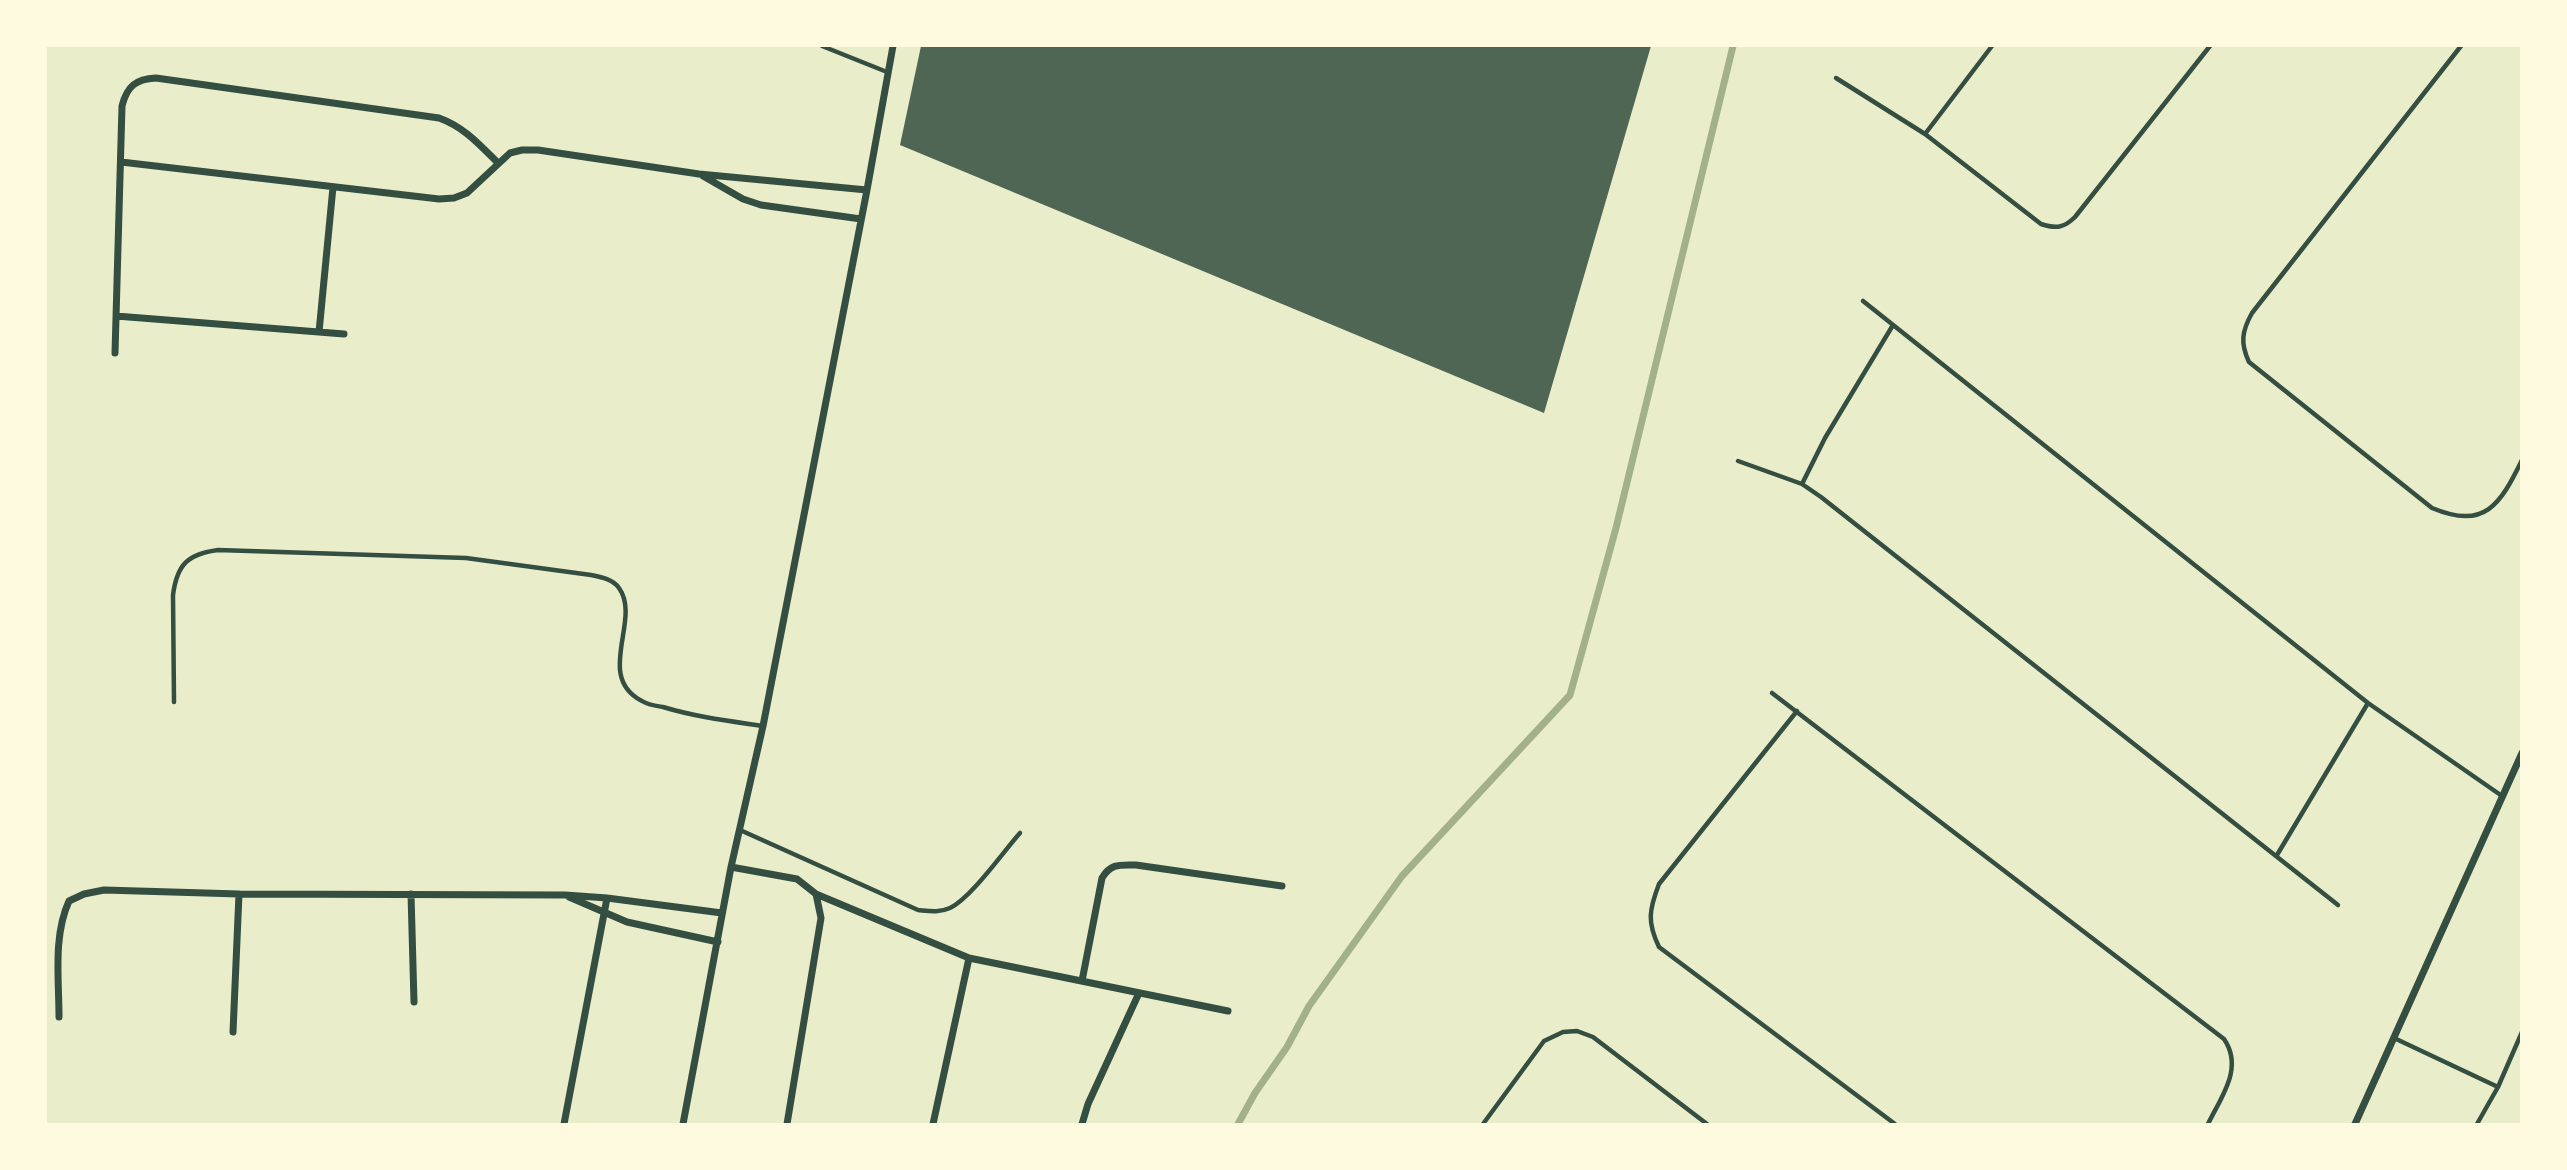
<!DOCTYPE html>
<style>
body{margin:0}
#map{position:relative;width:2567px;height:1170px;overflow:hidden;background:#e9edc9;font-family:"Work Sans",sans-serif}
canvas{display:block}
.frame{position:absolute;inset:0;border:47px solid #fefae0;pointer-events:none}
</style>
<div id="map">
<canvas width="2567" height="1170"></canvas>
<div class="frame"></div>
</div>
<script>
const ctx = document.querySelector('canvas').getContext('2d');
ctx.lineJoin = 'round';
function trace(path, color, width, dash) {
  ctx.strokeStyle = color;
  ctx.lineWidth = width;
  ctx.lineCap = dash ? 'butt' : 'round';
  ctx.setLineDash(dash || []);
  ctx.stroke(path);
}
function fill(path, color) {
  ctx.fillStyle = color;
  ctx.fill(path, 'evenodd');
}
trace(new Path2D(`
 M1238,1124L1255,1093L1287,1047L1309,1006L1402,876L1570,695L1616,528L1733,46`), '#a3b18a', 7);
fill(new Path2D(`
 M921,46H1651L1544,413L900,145Z`), '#4f6655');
trace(new Path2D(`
 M822,46L887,72
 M2461,46L2252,313C2242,331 2240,343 2249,362L2432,508C2485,530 2500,505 2522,460
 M1836,78L1925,134L2041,224C2056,229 2064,228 2075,217L2210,46
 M1925,134L1992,46
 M1863,301L2368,703L2502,796
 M1738,461L1802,484L1821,497L2338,905
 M1802,484L1825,438L1893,325
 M1772,693L2224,1039C2244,1068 2221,1097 2208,1124
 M174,702L173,595C177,564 188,554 218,550L466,558L591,575C600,577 613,579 619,588C642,620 594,676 642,701C648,705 657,706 663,707C696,717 729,721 763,726
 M1797,711L1659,884C1649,910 1647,922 1659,947L1895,1124
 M740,830L918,910C929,911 939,913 950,908C971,898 1003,852 1020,833
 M2277,855L2368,703
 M2394,1038L2498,1087
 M1483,1124L1544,1041L1563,1032L1577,1031L1593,1037L1707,1124
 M2477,1124L2498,1087L2522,1032`), '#344e41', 4.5);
trace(new Path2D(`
 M121,162L439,199L454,198L467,193L510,153L522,150H538L699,174L867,190
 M703,176L743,199L761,205L861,219
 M116,316L344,334
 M319,332L333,187
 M115,353L122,106C127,86 136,79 156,78L439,118C464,127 479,144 498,163
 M731,867L797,879L816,894L821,918L787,1124
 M411,894L414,1002
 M816,894L969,958L933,1124
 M569,897L627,922L718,942
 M969,958L1228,1011
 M1082,981L1102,878C1111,863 1120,865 1136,865L1282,886
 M59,1017C59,979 53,936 69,901L84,894L104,890L239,894L565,895L607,898L722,913
 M233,1032L239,894
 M564,1124L607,898
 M683,1124L731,867L763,726L867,190L893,46
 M1082,1124L1088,1104L1139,993
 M2355,1124L2522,753`), '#344e41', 7);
</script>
